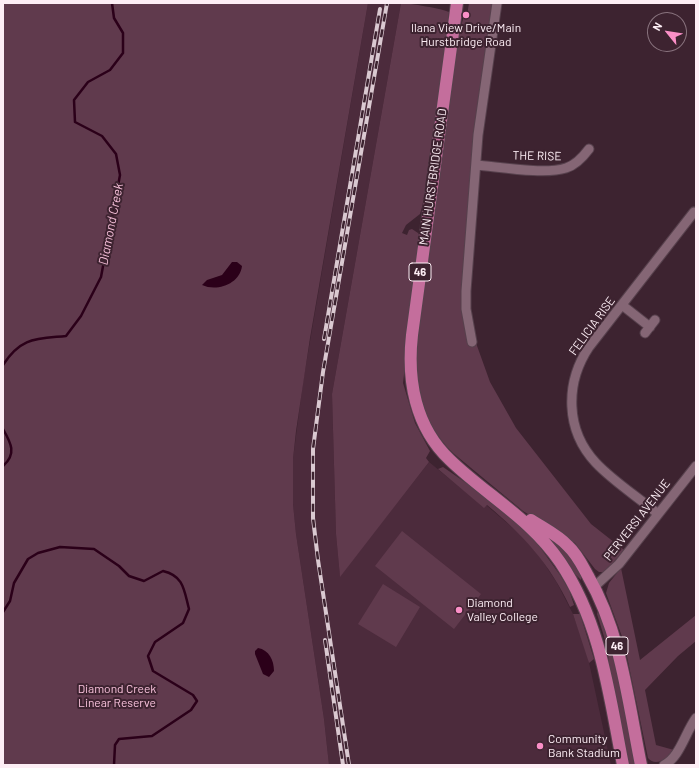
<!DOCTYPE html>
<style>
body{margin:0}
#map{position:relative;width:699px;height:768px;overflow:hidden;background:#3d2330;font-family:Barlow,sans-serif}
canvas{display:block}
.frame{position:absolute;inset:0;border:4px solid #fdeef5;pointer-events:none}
.north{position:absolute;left:647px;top:12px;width:40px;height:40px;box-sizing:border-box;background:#3d2330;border:1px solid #8a747f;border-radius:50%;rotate:300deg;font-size:11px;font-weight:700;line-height:16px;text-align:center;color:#fdeef5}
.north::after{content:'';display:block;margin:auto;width:14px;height:18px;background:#fa8fc7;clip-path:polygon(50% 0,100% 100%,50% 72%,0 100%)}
</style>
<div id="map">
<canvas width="699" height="768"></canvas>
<div class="frame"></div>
<div class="north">N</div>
</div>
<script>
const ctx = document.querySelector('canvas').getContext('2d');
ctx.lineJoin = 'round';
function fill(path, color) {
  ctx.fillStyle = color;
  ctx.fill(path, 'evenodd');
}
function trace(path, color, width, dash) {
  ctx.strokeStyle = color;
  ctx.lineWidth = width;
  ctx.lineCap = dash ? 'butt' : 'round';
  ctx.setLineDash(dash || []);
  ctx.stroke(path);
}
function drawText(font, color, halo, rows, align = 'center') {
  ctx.font = font + ' Barlow,sans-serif';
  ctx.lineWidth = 4;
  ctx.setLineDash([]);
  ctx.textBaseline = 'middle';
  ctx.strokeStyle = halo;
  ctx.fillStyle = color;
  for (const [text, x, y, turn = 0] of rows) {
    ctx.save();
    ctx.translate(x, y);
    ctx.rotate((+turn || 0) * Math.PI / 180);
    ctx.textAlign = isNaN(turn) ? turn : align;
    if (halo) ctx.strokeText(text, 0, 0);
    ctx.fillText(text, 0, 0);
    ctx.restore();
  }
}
fill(new Path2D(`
 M368,3H401L332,394L336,534L340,576L429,462L484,507L486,505L520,534L540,557L557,583L573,614L587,653L611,765H329L324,719L296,534L293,504V459L303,382Z`), '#4c2b3c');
fill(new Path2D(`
 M3,3H368L310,338L296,431L293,459V504L296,534L324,719L329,765H3Z
 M401,3C409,3 443,9 449,12L430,168L422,207L420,214L406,225L402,233L407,235L409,230L412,229L418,233L420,237L403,383L415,423L430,451L426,458L429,462L340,577L336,534L332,394Z
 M469,3H494L462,295L476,343L490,382L516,428L591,524L624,550L605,572H599L595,569L575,543L523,511L453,453C422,422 419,395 415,354L459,33L464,16H467Z
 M443,467L488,498L529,532L560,575L569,590L574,605L570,607C550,564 523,535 487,505L484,508L438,469Z
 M538,530L567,550L581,575V580L570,569Z
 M402,531L481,594L454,629L375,566Z
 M621,568L640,660L696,615V641L678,656L645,690L656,745L674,750C669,757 656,768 648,758L624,642L606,593L609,583Z
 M383,584L420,607L396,647L358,624Z
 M598,610L611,641L636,765H628L610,672L607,646L597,614Z
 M573,614H580L594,659L589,663Z`), '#603a4d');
fill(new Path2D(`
 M232,262H237L242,266C240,284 217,292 202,285L207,280L222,275Z
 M258,648C269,650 274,660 274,671L269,677L263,674L255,654V651Z`), '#2b0019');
trace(new Path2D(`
 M3,365C21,337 36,339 66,336L81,316L101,277L120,175L116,154L102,136L75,122L74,100L88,82L110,70L123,53V33L114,18L112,3
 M3,429C11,443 17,454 3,466
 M3,612L10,601L14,583L28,559L38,553L60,547L94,549L119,566L129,576L144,581L163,571C184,576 184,590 189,609L183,623L155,642L148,656L153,671L193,695L197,701L191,710L152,736L119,739L115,745L114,765`), '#2b0019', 2.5);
const street = new Path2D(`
 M476,165C500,167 544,175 566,168C576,165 583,157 589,149
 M622,305L650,327
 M645,333L655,320
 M472,342L466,309V291L478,135L497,3
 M658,514C638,497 614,482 596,463C565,430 565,383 589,347L694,212L696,213
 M594,587L619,564L696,466
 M664,765C680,757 685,733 696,718`);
const primary = new Path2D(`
 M457,3L412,335C407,380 415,427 450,460C486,495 531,519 560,562C601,623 609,694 623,765
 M531,520C543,528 558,535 568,546C577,554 582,565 588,576C621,633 628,701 641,765`);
trace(street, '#57414d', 11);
trace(primary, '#57414d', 14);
trace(street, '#856675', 9);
trace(primary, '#c46e9c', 12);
const rail = new Path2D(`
 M324,339L380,9
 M325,640L343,765
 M349,765L318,560L313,518V449L323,372L387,3`);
trace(rail, '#dac9d1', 4);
trace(rail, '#3d2330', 2.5, [8]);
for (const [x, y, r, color] of [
 [466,15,4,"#fa8fc7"],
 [459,610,4,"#fa8fc7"],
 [540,746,4,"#fa8fc7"]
]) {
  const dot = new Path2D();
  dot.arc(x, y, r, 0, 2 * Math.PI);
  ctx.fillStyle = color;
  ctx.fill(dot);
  trace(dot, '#3d2330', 1.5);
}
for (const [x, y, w] of [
 [420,272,22],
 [617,646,22]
]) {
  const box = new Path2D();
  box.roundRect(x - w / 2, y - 9, w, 18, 3);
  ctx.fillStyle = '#3d2330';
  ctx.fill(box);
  trace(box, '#fdeef5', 1);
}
drawText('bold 11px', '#fdeef5', null, [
 ["46",420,272],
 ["46",617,646]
]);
drawText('12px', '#fdeef5', '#3d2330', [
 ["Ilana View Drive/Main",466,28,"center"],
 ["Hurstbridge Road",466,42,"center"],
 ["Diamond",467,603],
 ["Valley College",467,617],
 ["Community",548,739],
 ["Bank Stadium",548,753]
], 'left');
drawText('12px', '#fdeef5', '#3d2330', [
 ["THE RISE",537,156,1],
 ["MAIN HURSTBRIDGE ROAD",433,177,-82],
 ["FELICIA RISE",592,326,-54],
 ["PERVERSI AVENUE",637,520,-52]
]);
drawText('12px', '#f7c0da', '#3d2330', [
 ["Diamond Creek",117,689],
 ["Linear Reserve",117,703]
]);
drawText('italic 13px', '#f6bfd9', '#3d2330', [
 ["Diamond Creek",111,224,-79]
]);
</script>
